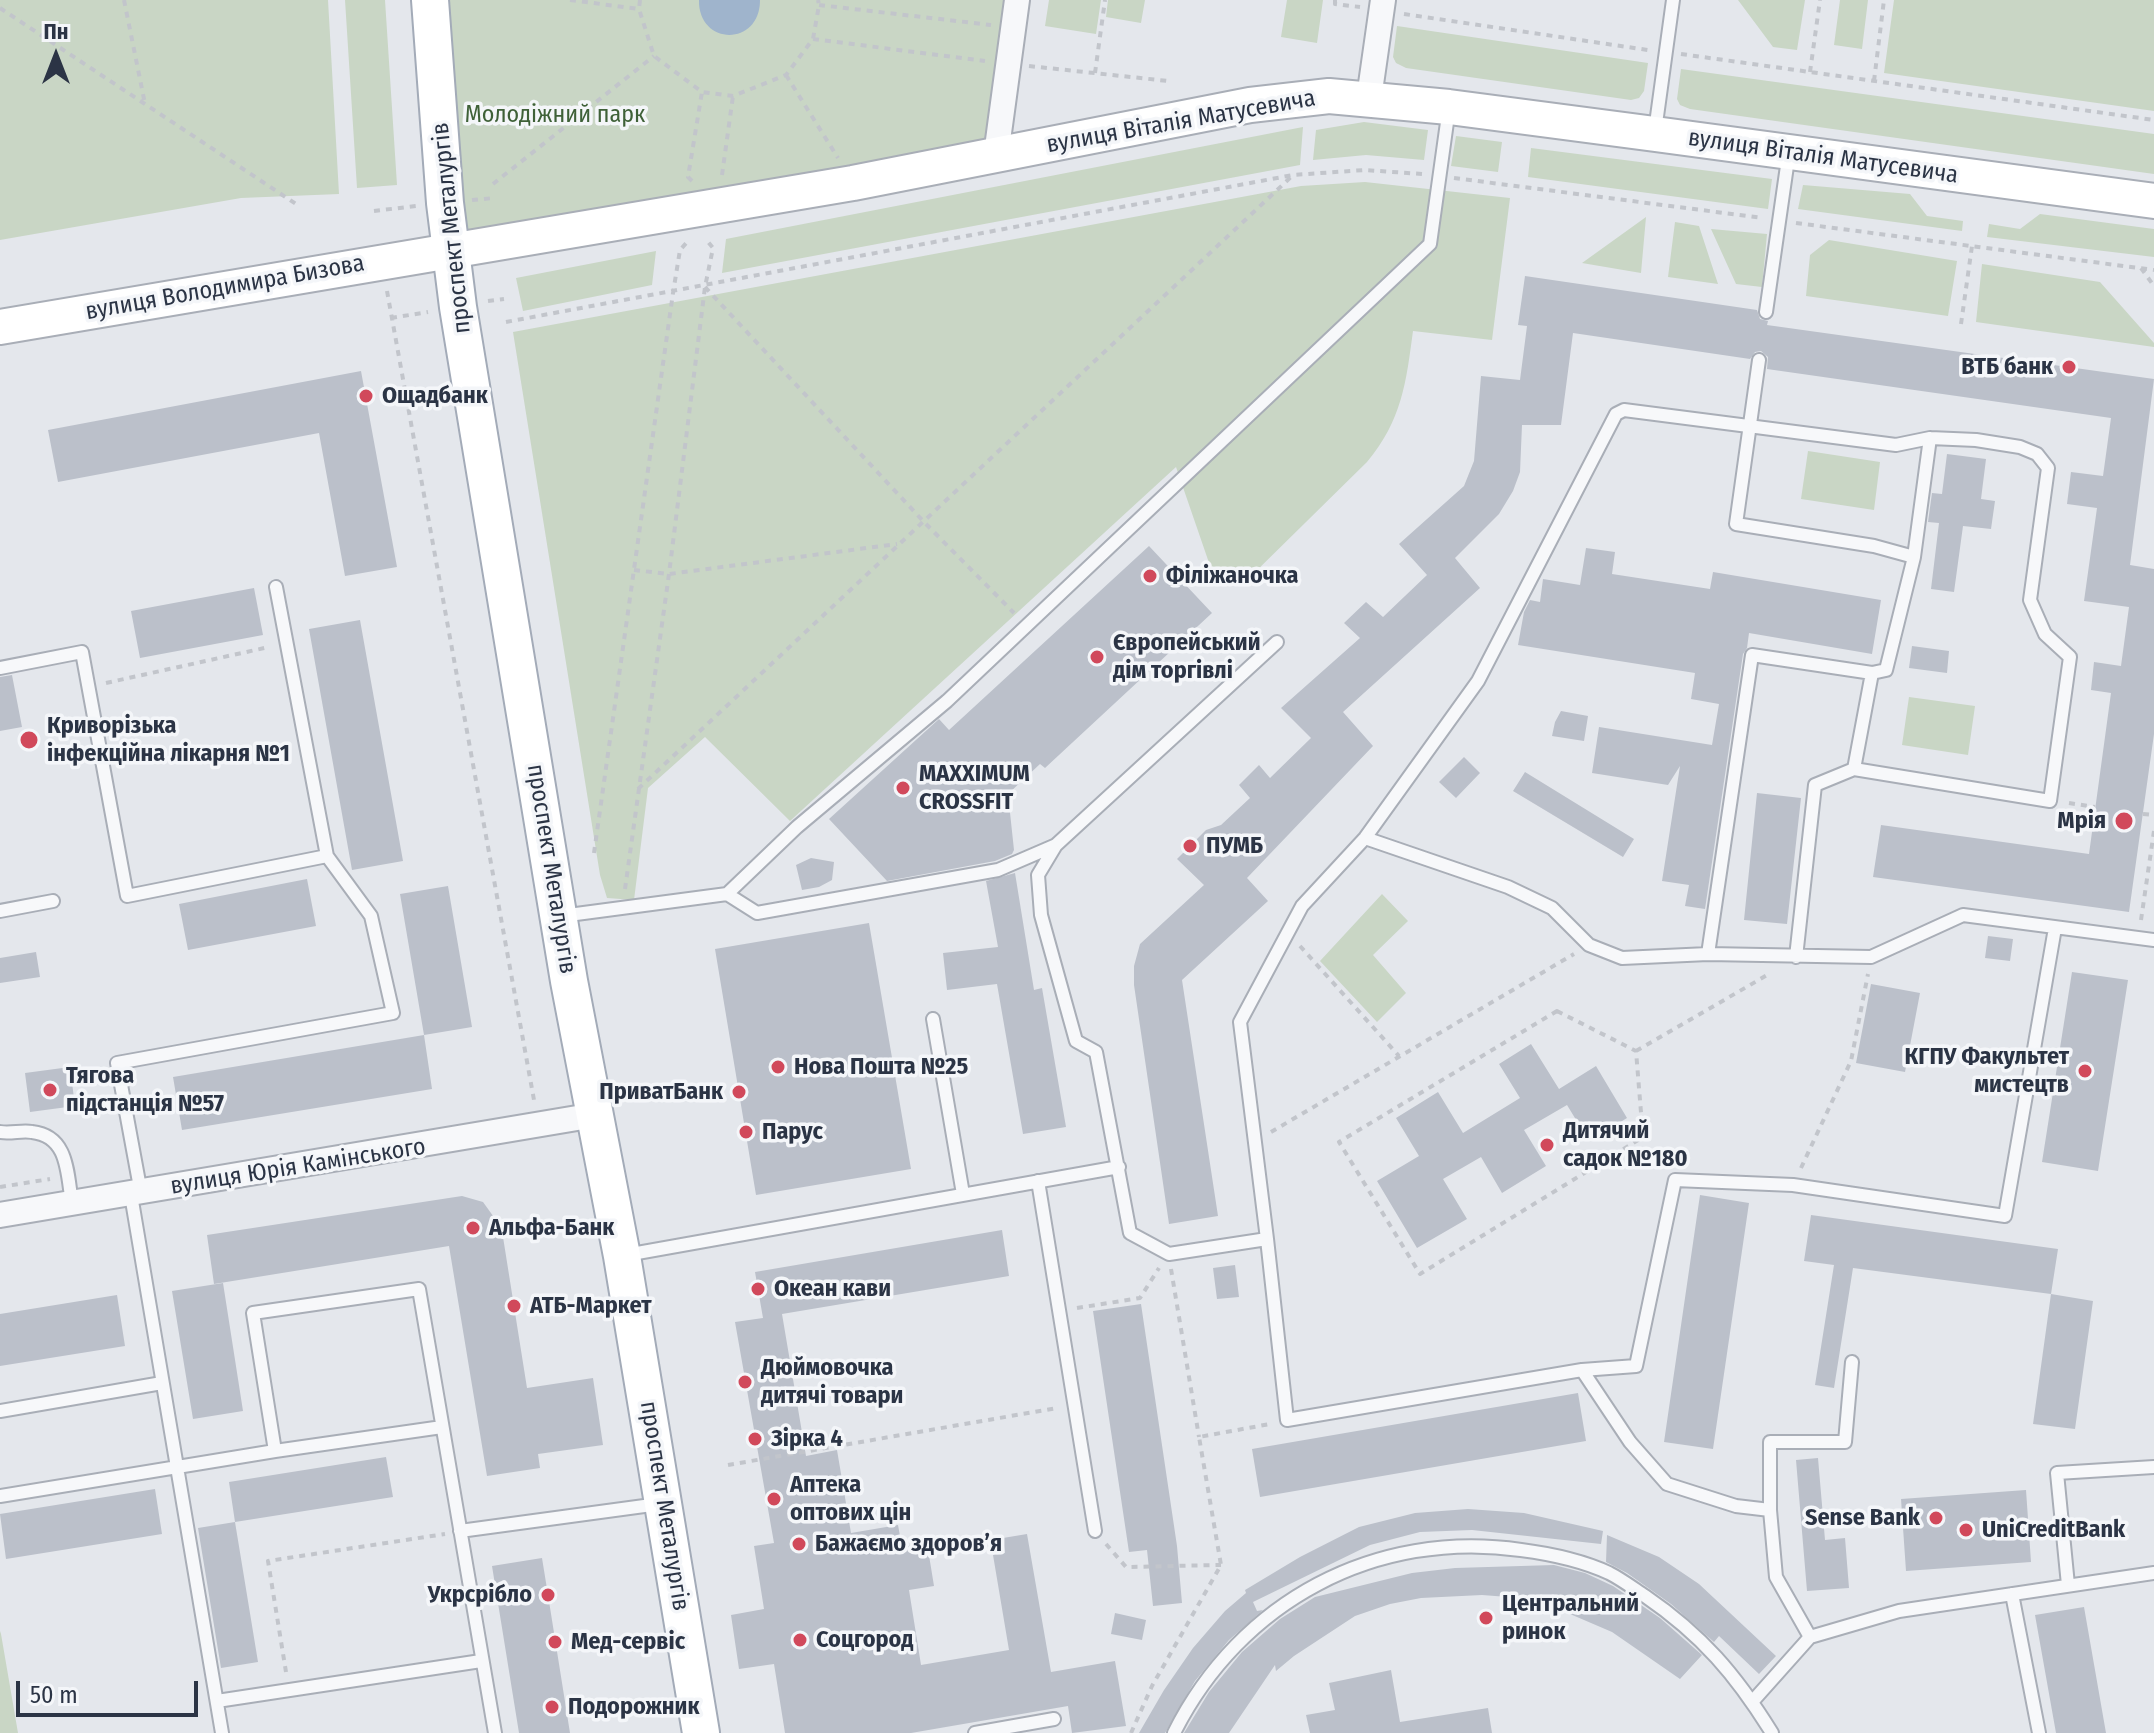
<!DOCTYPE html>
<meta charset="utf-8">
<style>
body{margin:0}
#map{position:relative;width:2154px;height:1733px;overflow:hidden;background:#e4e7ec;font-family:"Fira Sans Condensed",sans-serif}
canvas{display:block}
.north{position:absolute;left:16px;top:16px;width:80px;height:80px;-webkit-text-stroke:6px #f4f6f9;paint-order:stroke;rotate:0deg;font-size:22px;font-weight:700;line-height:32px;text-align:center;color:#2b3445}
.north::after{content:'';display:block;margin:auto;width:28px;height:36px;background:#2b3445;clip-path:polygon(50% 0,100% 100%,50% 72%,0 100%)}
.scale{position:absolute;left:16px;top:1681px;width:182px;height:36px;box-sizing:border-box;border:4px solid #2b3445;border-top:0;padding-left:10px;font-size:24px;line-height:28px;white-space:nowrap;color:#2b3445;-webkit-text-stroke:6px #f4f6f9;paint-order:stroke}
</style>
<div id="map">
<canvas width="2154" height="1733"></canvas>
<div class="north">Пн</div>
<div class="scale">50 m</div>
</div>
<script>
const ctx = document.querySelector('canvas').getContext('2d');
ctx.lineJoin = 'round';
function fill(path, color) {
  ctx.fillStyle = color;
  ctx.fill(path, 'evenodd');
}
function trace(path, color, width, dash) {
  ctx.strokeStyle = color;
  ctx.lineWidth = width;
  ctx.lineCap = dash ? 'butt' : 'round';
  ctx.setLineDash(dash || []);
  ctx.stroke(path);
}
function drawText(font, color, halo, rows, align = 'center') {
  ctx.font = font + ' "Fira Sans Condensed",sans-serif';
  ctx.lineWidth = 7;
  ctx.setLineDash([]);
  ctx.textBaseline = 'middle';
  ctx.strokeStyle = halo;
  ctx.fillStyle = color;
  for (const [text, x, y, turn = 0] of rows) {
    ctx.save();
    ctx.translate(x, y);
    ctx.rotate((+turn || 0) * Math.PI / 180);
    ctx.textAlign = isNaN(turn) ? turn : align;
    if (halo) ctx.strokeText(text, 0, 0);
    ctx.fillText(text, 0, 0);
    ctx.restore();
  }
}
fill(new Path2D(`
 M0,0H328L339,194L241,198L0,240Z
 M345,0H385L397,185L357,188Z
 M430,0H1017L996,155L450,252Z
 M1049,0H1101L1096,34L1045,26Z
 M1108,0H1145L1141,23L1106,17Z
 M1287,0H1323L1317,43L1281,37Z
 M1738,0H1805L1797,50L1773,47Z
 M1840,0H1868L1862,49L1834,45Z
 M1894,0H2154V111L1884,73Z
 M1397,26L1648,63L1644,91L1639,98L1631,100L1406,68L1396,63L1393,57Z
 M1681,69L2154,134V174L1690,109L1680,105L1677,99Z
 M1364,122L1428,130L1424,160L1366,155L1313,160L1316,130Z
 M1303,127L1300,165L722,273L726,239Z
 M1456,136L1502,142L1498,172L1451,166Z
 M1531,148L1772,179L1768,209L1528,177Z
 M1365,182L1510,198L1492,340L1413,331C1406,383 1402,420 1367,462L1244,583L1217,586L1176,467L790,821L705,737L648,788L634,900L607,898L600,875L513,332L1301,186Z
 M1803,185L1910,194L1927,216L1963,221L1962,231L1798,209Z
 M2040,214L2154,229V257L1987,237L1989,224L2020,229Z
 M1646,217L1641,273L1582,263Z
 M1675,222L1699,226L1718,284L1668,277Z
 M1711,229L1767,234L1762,287L1736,284Z
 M1829,240L1957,261L1948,316L1806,296L1810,255Z
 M656,251L652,285L523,311L516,278Z
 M1982,264L2100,282L2154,343V347L1976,322Z
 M1808,451L1880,462L1874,510L1801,499Z
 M1909,697L1975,706L1968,755L1902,745Z
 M1382,894L1408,921L1373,955L1406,993L1377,1022L1320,961Z
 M0,1631L1,1634L18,1733H0Z`), '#c9d6c5');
fill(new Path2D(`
 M699,0H760C760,47 698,46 699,0Z`), '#9fb4cc');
fill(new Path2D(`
 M1525,276L1757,310L1760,319L1768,321L1767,325L2154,379L2130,565L2154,569V734L2129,912L1873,877L1881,825L2089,854L2111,693L2091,690L2094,662L2121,666L2129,607L2084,601L2097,508L2067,504L2071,472L2103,476L2111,418L1767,369L1768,357L1761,351L1755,352L1750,359L1573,333L1561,425H1522L1520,472L1513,491L1499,514L1455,558L1480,588L1343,712L1373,746L1247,878L1268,901L1182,980L1218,1216L1169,1224L1134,985V966L1140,944L1204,885L1177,859L1206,830L1221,825L1250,798L1239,785L1259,765L1270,778L1311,738L1281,708L1360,638L1344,623L1366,602L1383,617L1427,575L1399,544L1464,486L1474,461L1481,376L1520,380L1527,326L1518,325Z
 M361,371L397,567L345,576L319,433L58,482L48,430Z
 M1947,454L1986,459L1981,499L1995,501L1991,529L1963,526L1954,592L1931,589L1939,523L1928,522L1932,493L1942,494Z
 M1149,546L1212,613L1045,768L1040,764L1008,794L1014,850L1012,854L995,861L887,881L829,819L939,719L949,730Z
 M1586,548L1615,552L1612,574L1710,589L1713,572L1881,600L1872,654L1749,633L1747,648L1743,654L1705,909L1685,906L1689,885L1662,881L1680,766L1668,785L1592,773L1599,727L1712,745L1719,704L1691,699L1695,673L1518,645L1524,612L1530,600L1540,602L1543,579L1580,585Z
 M254,588L263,635L140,658L131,611Z
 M360,620L403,861L352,870L309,629Z
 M1912,646L1949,651L1947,673L1909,668Z
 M12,675L22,727L0,731V677Z
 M1561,711L1588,716L1584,741L1552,736L1555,722Z
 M1464,757L1480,773L1456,798L1439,782Z
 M1525,772L1634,839L1623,857L1513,791Z
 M1757,793L1801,798L1787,924L1744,920Z
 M811,858L834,862L832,880L819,887L802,890L796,865Z
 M1015,873L1034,990L1042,988L1066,1127L1023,1134L997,984L947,990L943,953L998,947L986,881Z
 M307,879L316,926L188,950L179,904Z
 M448,886L472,1027L424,1035L400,894Z
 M869,923L911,1169L756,1195L715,949Z
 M1988,936L2013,939L2010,961L1985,958Z
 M36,952L40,977L0,983V958Z
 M2072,972L2128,980L2098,1171L2042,1162Z
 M1871,984L1920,993L1905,1072L1856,1063Z
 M424,1035L432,1089L182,1130L173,1077Z
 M1531,1044L1559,1089L1596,1066L1627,1118L1589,1141L1567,1105L1524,1130L1546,1166L1502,1193L1481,1157L1443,1179L1467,1219L1417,1248L1377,1181L1419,1156L1396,1118L1438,1092L1463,1133L1520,1098L1499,1064Z
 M70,1067L75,1106L30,1112L25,1073Z
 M1700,1195L1749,1203L1713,1449L1664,1442Z
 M462,1196L483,1202L496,1220L503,1237L527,1388L593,1378L603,1445L538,1454L540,1468L487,1476L449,1246L214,1284L207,1235Z
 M1811,1215L2058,1249L2051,1294L1853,1268L1834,1388L1815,1385L1834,1265L1804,1261Z
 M1002,1230L1009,1276L782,1314L806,1456L837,1450L851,1533L898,1525L902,1547L927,1543L934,1586L909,1590L921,1665L1009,1650L993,1555L1005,1553L1003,1538L1027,1534L1051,1672L1115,1661L1126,1726L1072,1733L1068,1706L911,1733H785L774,1664L739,1669L731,1615L764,1609L754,1546L774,1543L735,1322L763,1318L755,1272Z
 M1235,1265L1239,1297L1217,1299L1213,1268Z
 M223,1283L243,1411L193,1419L172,1291Z
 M2051,1294L2093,1301L2075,1429L2033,1424Z
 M117,1295L125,1346L0,1366V1314Z
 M1141,1304L1177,1546L1182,1603L1153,1606L1147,1550L1129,1552L1093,1311Z
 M1578,1393L1586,1441L1260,1497L1252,1449Z
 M386,1457L393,1497L235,1522L229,1482Z
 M1818,1458L1825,1540L1845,1538L1849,1588L1807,1591L1796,1460Z
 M155,1489L162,1534L6,1559L0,1514Z
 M2026,1490L2031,1562L1906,1571L1901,1499Z
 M1468,1509L1524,1513L1603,1531L1601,1544L1472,1530L1420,1532L1370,1545L1253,1602L1257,1611L1263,1610L1229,1640L1195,1681L1165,1733H1139L1164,1690L1193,1648L1225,1611L1246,1593L1245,1590L1300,1557L1359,1527L1415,1513Z
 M235,1522L258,1662L221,1668L198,1528Z
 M1607,1535L1659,1557L1699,1584L1776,1656L1759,1674L1719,1636L1714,1642L1671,1604L1627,1573L1606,1562Z
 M542,1558L548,1595L570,1733H519L492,1566Z
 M1554,1565L1585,1573L1613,1586L1660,1618L1702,1655L1680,1679L1612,1632L1556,1608L1508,1597L1482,1595L1421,1598L1390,1604L1355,1616L1294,1656L1276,1671L1275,1665L1229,1733H1184L1209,1692L1242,1652L1280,1619L1315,1597L1412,1573L1455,1568Z
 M2084,1607L2106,1733H2056L2035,1615Z
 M1115,1613L1146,1620L1142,1640L1111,1634Z
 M1391,1670L1400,1722L1488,1708L1492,1733H1310L1306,1715L1335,1710L1329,1683Z`), '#bbc0ca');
const lane = new Path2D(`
 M1655,131L1673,0
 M1766,312L1789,152
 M1759,360L1736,524L1874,546L1914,557
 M276,587L327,856
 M1277,642L1056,845L1038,875L1041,915L1076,1041L1096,1052L1130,1233L1169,1254L1267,1239L1287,1420L1582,1370L1636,1366L1675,1180L1793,1185L2005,1216L2055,928
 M0,668L82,652L127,896L327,856L371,916L393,1013L117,1063L141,1193
 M1854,769L1872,673
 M1365,838L1508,887L1552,908L1589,945L1622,958L1708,954L1871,957L1963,915L2154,940
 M727,894L757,913L998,870L1056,845
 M0,911L53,901
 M561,916L727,894L797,827L947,701L1430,244L1449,108
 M1708,954L1752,655L1872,673L1886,670L1914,557L1930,438
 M933,1019L963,1194
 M0,1132C11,1134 22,1130 32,1132C69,1136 67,1174 72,1203
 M1038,1181L1095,1531
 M131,1195L222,1733
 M1267,1239L1240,1022L1302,906L1365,838L1478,681L1616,414L1624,410L1896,445L1930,438L1976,440L2020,447L2037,454L2048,468L2030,600L2045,634L2070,657L2050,801L1854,769L1815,785L1796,957
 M626,1255L1119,1167
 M1582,1370L1630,1442L1667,1484L1736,1506L1770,1510
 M0,1411L162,1383
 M275,1451L442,1427
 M0,1496L275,1451L253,1313L419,1289L495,1733
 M460,1531L659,1504
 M2068,1585L2057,1473L2154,1467
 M2012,1594L2039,1733
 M1810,1637L1776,1577L1770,1510V1442H1845L1852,1362
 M217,1701L481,1661
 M1752,1702L1810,1637L1899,1611L2154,1573
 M975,1733L1054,1719
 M1174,1733C1240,1601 1376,1529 1521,1550C1552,1554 1581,1560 1609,1573C1621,1579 1633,1588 1645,1596C1702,1635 1736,1675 1772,1733`);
const street = new Path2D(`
 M1369,98L1383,0
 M996,155L1017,0
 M0,1215L595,1115`);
const secondary = new Path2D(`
 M0,327L853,183L1250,105L1329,96L1449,107L1655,134L2154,201`);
const primary = new Path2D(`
 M430,0L445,203L458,307L569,981L622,1256L701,1733`);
trace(lane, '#a9aeb7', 16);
trace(street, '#a9aeb7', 28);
trace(secondary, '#a9aeb7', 38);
trace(primary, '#a3abb8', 40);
trace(new Path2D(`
 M124,0L145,104
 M570,0L639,9
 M640,0L639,9L654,56L702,92L733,96L786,75L813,39L819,5L818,0
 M1335,0V4L1360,7
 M819,5L991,25
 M0,8L296,204
 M1404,14L1648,50
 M813,39L985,61
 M1681,54L2154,120
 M1029,66L1168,81
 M1810,72L1820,0
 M1095,73L1105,0
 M786,75L838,158
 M1874,81L1884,0
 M722,175L733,96
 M1454,178L1763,218
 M692,181L688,177L702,92
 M493,184L654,56
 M472,200L494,198
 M374,211L416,206
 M1796,223L2154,270
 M2141,268L2154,286
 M705,287L924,522L1014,613
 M387,291L534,1100
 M488,301L504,299
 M391,318L428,312
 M506,322L1293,175L1365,170L1422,174
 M1961,324L1972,246
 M634,570L669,574L897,544
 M106,683L269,647
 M638,789L1291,177
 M2069,803L2095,807
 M2143,814L2154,815
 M594,853L673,293L680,250L688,241
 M625,889L669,574L705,287L713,248L705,238
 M2141,920L2154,831
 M1300,946L1399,1056
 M1557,1011L1636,1051L1643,1137L1420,1274L1339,1142Z
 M1636,1051L1769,974
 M1271,1132L1574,954
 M1801,1168L1851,1061L1868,974
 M0,1187L50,1179
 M1171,1269L1199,1437
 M1077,1308L1140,1298L1159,1268
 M728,1465L1057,1408
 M1106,1544L1126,1567L1221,1565
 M286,1672L268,1561L445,1534
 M1131,1733L1152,1686L1221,1565L1199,1437L1270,1424`), '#c2c5cb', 4, [6, 6]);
trace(lane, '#f7f8fa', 12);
trace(street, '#f7f8fa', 24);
trace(secondary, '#fff', 34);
trace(primary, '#fff', 36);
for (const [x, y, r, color] of [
 [2069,367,8,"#d1495b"],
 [366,396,8,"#d1495b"],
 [1150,576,8,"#d1495b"],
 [1097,657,8,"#d1495b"],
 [29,740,10,"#d1495b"],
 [903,788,8,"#d1495b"],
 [2124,821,10,"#d1495b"],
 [1190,846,8,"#d1495b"],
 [778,1067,8,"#d1495b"],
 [2085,1071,8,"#d1495b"],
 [50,1090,8,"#d1495b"],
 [739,1092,8,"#d1495b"],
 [746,1132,8,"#d1495b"],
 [1547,1145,8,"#d1495b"],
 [473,1228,8,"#d1495b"],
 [758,1289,8,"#d1495b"],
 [514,1306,8,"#d1495b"],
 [745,1382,8,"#d1495b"],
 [755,1439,8,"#d1495b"],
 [774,1499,8,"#d1495b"],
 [1936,1518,8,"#d1495b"],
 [1966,1530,8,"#d1495b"],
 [799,1544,8,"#d1495b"],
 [548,1595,8,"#d1495b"],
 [1486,1618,8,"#d1495b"],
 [800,1640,8,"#d1495b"],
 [555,1642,8,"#d1495b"],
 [552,1707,8,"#d1495b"]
]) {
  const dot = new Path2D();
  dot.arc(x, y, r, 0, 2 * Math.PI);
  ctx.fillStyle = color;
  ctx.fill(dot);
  trace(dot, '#f4f6f9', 3);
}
drawText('24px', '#3f6138', '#f4f6f9', [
 ["Молодіжний парк",555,115]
]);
drawText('24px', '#2b3445', '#f4f6f9', [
 ["вулиця Віталія Матусевича",1181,122,-10],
 ["вулиця Віталія Матусевича",1823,157,8],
 ["проспект Металургів",452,228,-96],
 ["вулиця Володимира Бизова",225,288,-10],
 ["проспект Металургів",551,869,81],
 ["вулиця Юрія Камінського",298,1167,-9],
 ["проспект Металургів",664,1506,81]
]);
drawText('bold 24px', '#2b3445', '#f4f6f9', [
 ["ВТБ банк",2053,367,"right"],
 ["Ощадбанк",382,396],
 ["Філіжаночка",1166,576],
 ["Європейський",1113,643],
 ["дім торгівлі",1113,671],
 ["Криворізька",47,726],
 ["інфекційна лікарня №1",47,754],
 ["MAXXIMUM",919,774],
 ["CROSSFIT",919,802],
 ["Мрія",2106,821,"right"],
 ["ПУМБ",1206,846],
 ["КГПУ Факультет",2069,1057,"right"],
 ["мистецтв",2069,1085,"right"],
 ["Нова Пошта №25",794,1067],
 ["Тягова",66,1076],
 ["підстанція №57",66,1104],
 ["ПриватБанк",723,1092,"right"],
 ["Дитячий",1563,1131],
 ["садок №180",1563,1159],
 ["Парус",762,1132],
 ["Альфа-Банк",489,1228],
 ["Океан кави",774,1289],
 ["АТБ-Маркет",530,1306],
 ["Дюймовочка",761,1368],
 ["дитячі товари",761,1396],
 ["Зірка 4",771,1439],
 ["Аптека",790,1485],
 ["оптових цін",790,1513],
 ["Sense Bank",1920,1518,"right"],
 ["UniCreditBank",1982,1530],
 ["Бажаємо здоровʼя",815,1544],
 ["Укрсрібло",532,1595,"right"],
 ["Центральний",1502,1604],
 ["ринок",1502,1632],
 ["Соцгород",816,1640],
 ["Мед-сервіс",571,1642],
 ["Подорожник",568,1707]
], 'left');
</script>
